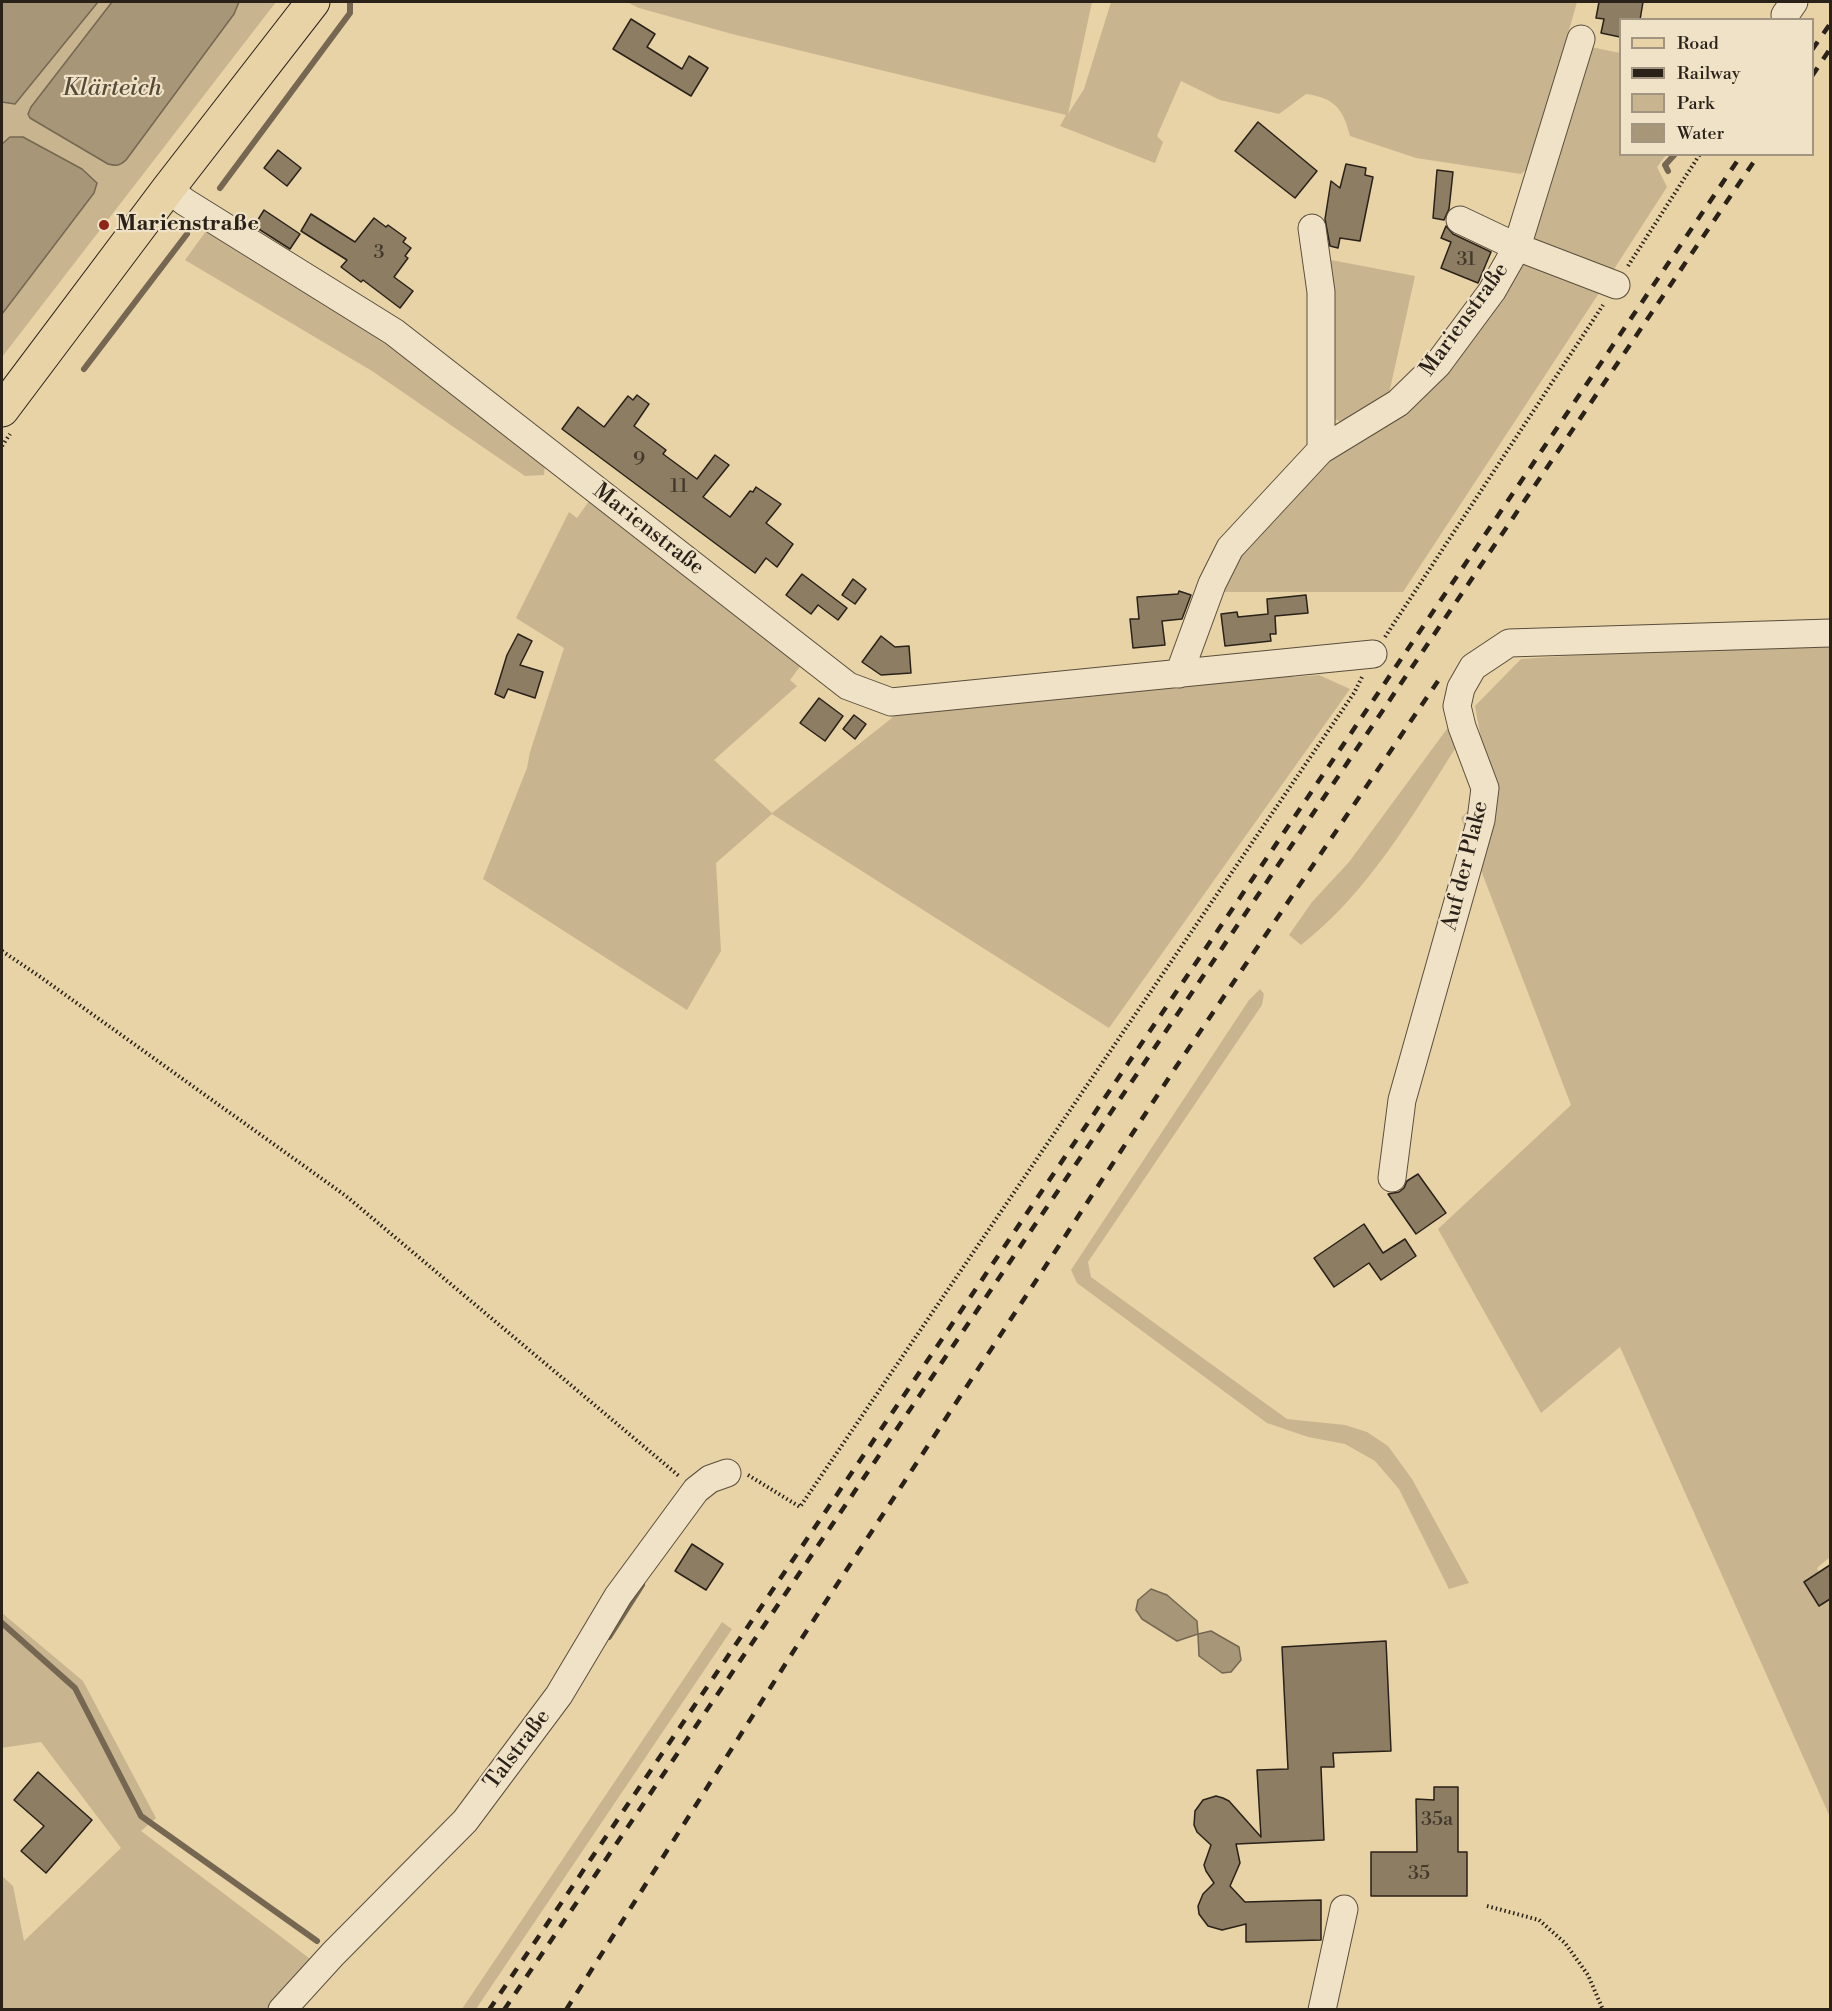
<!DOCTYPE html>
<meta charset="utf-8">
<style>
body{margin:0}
#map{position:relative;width:1832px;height:2011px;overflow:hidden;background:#e8d3a7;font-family:"Libre Bodoni",serif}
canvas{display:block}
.frame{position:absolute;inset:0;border:3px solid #2a2119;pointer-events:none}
.legend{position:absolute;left:1619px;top:18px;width:195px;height:138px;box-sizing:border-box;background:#f0e2c6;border:2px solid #a19581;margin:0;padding:8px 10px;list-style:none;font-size:18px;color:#2a2119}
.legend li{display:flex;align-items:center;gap:12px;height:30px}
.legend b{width:30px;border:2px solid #a19581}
</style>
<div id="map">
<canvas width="1832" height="2011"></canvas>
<div class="frame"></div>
<ul class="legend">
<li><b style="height:8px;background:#e8d3a7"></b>Road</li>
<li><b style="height:8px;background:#2a2119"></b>Railway</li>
<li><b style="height:16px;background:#c8b58f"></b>Park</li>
<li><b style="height:16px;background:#a79677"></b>Water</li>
</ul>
</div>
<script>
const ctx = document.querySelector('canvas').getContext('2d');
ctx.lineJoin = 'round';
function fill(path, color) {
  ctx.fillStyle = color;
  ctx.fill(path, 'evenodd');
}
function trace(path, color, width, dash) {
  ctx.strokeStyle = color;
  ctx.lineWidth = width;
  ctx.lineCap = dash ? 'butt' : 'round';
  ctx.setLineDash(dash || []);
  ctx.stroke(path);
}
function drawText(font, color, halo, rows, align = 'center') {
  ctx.font = font + ' "Libre Bodoni",serif';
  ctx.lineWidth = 4.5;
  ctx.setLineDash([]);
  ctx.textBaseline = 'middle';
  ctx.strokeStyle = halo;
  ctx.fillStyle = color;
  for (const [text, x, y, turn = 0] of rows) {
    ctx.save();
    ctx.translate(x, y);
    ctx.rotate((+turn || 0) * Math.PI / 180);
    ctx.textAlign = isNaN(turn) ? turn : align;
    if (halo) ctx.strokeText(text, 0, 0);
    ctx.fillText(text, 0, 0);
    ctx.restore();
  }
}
fill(new Path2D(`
 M98,2H112L31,107L28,114L30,118L108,164C116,166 120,166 126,160L234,14L239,2H276L2,357V314L94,194L82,169L23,137H10L2,144V102L15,104Z
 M627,2H1092L1068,114L1084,89L1111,2H1577L1530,167L1521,174L1416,158L1350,136C1343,108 1334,98 1306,94L1279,114L1220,100L1181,81L1157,136L1163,142L1155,163L1060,126L1066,115L732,34L639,8Z
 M1586,46L1620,53V154L1666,155L1657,167L1667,187L1607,280L1527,236Z
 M209,227L389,341L545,463L544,475L525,476L372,371L185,260Z
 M1525,256L1601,290L1403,592H1219L1226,568L1345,441Z
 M1331,260L1415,276L1387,403L1343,423L1335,419L1331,379Z
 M592,497L805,660L790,680L797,686L714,760L772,813L907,706L1300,667L1293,677L1319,675L1350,689L1109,1028L772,814L716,863L721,951L687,1010L483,879L527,768L530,752L564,648L516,618L569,512L577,518Z
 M1830,643V1557L1817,1568L1830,1595V1817L1620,1347L1541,1413L1438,1229L1571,1105L1461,818L1490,788L1475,706L1521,659L1597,654Z
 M1452,722L1460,741C1414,813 1369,892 1301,945L1289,935L1312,902L1349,862Z
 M1260,989L1264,994L1262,1005L1088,1262L1091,1277L1287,1419L1345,1425L1367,1432L1388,1446L1412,1479L1469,1583L1449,1589L1399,1489L1375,1461L1345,1444L1308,1437L1267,1423L1077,1283L1071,1270L1249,1000Z
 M2,1613L83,1681L156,1818L141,1831L313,1961L267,2009H2V1876L13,1886L24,1941L121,1848L41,1742L2,1748Z
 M722,1622L732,1629L476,2009H462Z`), '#c8b58f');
const water = new Path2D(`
 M2,2H98L15,104L2,102Z
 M112,2H239L234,14L126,160C120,166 116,166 108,164L30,118L28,114L31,107Z
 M10,137H23L82,169L97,183L94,193L2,314V144Z
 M1151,1589L1167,1595L1197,1621L1198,1634L1211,1631L1239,1647L1241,1660L1231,1672L1222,1673L1199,1656L1198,1634L1177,1641L1142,1619L1136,1610L1138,1600Z`);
fill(water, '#a79677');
trace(water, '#756751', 1.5);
trace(new Path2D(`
 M1668,171L1665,165L1675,154
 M220,188L350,13V2
 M84,369L187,234
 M2,1623L75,1688L141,1816L317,1941
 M609,1637L642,1585`), '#756751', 6);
const building = new Path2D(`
 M1599,2H1643L1640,20H1620V37L1601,33L1604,19L1596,18Z
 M631,19L655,34L647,47L682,69L689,56L708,68L691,96L613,49Z
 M1258,122L1317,171L1295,198L1235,151Z
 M278,150L301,168L287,186L264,168Z
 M1346,164L1366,168L1365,175L1373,177L1360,241L1340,238L1338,248L1330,246L1325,219L1331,181L1340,188Z
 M1437,170L1453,172L1449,209L1444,220L1433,218Z
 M264,210L300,234L290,249L254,226Z
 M311,214L355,242L374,218L386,227L388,225L406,238L403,242L411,248L405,256L408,258L394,277L413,291L400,308L363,280L361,282L341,267L347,260L301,231Z
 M1446,226L1453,234L1491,252L1478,283L1441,268L1451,242L1441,238Z
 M637,395L649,404L634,426L666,450L663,454L697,479L715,455L729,465L703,497L730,517L750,491L753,492L756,487L781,504L766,523L793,544L777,567L766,558L755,573L562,429L578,407L604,427L628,396L633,400Z
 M802,574L847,608L838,620L818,605L811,614L786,595Z
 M853,579L866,589L855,604L842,595Z
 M1179,591L1191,595L1182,619L1162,621L1165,645L1133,648L1130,619H1139L1137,597L1178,594Z
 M1306,595L1308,613L1275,616L1276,634H1270L1271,641L1225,646L1221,614L1237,612L1238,617L1268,614L1267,599Z
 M518,634L532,641L520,665L543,672L535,698L508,689L504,698L495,694L507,655Z
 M881,636L895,647L909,646L911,673L881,675L862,662Z
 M819,698L843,716L825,741L800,723Z
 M854,715L866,724L855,739L843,729Z
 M1418,1174L1446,1213L1416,1234L1388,1194L1399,1192L1404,1188L1407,1181Z
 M1364,1224L1383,1253L1405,1239L1416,1256L1381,1280L1369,1263L1334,1287L1314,1258Z
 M692,1544L723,1564L706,1590L675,1571Z
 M1830,1565V1599L1819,1606L1804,1582Z
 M1386,1641L1391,1751L1333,1753L1334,1767H1321L1324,1840L1236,1844L1240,1863L1230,1886L1245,1902L1321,1900V1940L1246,1942V1924L1222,1930L1208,1926L1199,1914L1198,1906L1203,1894L1214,1883L1206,1871L1204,1865L1211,1845L1197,1832L1194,1825L1195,1811L1203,1800L1216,1796L1223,1798L1229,1801L1261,1837L1257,1770L1288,1769L1282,1647Z
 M38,1772L92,1820L46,1873L21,1851L44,1826L14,1800Z
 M1434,1787H1458V1852H1467V1896H1371V1852H1417L1416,1799L1434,1800Z`);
fill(building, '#8d7e63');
trace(building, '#2a2119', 1.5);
const minor = new Path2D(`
 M1785,15L1794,2
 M168,189L185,202L394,332L848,686L891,702L1373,654
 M1460,220L1517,247L1616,285
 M1312,228L1321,292V450
 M1179,674L1212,584L1230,548L1321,450L1398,403L1438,364L1492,291L1517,247L1581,39
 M1392,1178L1402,1100L1481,820L1485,788L1462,727L1457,706L1461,688L1473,667L1509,643L1830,633
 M282,2010L333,1954L465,1821L559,1695L618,1596L696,1490L710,1479L727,1473
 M1322,2010L1344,1909`);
const major = new Path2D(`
 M2,410L168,189L313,2`);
trace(minor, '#5a4e3c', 29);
trace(major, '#2a2119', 35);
trace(new Path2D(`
 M1628,266L1700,154
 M2,446L10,434
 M1385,637L1603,305
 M2,951L39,976L346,1196L679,1476
 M748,1475L800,1507L1354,693L1362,677
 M1487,1906L1539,1920L1565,1943L1588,1975L1603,2010`), '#2a2119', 4, [1.5, 3]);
trace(minor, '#f0e2c6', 27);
trace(major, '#e8d3a7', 33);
trace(new Path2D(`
 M1812,50L1830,24
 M1812,76L1830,49
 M489,2010L1742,154
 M504,2010L1759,154
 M566,2010L800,1641L1174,1070L1438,681`), '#2a2119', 4.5, [10, 10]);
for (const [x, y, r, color] of [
 [104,225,6,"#8f2418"]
]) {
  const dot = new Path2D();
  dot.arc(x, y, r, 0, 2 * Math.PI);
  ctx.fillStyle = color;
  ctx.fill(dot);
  trace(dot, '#f0e2c6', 2);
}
drawText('20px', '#43382c', null, [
 ["3",379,253],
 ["31",1466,260],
 ["9",639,460],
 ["11",679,487],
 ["35a",1437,1820],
 ["35",1419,1874]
]);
drawText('bold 22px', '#2a2119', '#f0e2c6', [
 ["Marienstraße",116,225]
], 'left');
drawText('22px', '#2a2119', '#f0e2c6', [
 ["Marienstraße",1465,320,-54],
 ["Marienstraße",648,530,38],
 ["Auf der Plake",1466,866,-76],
 ["Talstraße",518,1750,-53]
]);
drawText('italic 24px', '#564a3a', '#f0e2c6', [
 ["Klärteich",112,89]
]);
</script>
